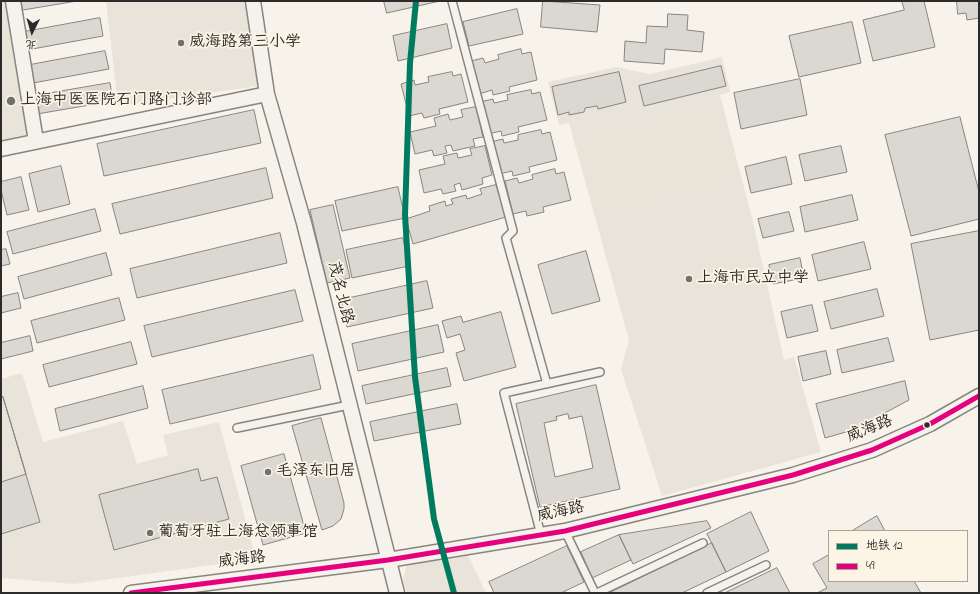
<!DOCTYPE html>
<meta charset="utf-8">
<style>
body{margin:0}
#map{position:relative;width:980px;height:594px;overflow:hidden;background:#f7f3ea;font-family:"Indie Flower","LXGW WenKai TC",sans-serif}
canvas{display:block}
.frame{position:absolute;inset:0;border:2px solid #2b2b2b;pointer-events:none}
.legend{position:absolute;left:828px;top:530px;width:140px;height:52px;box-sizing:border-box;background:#fcf5e5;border:1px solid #a8a49b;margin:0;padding:5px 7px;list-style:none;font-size:12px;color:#2b2b2b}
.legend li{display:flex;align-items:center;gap:8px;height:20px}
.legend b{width:20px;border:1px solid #a8a49b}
.north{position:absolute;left:12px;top:12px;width:40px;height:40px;-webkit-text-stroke:3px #fcf5e5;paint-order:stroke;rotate:185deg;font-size:11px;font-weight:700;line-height:16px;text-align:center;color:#2b2b2b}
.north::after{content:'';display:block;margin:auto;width:14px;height:18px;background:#2b2b2b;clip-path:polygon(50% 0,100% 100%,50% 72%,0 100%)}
</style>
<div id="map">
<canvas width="980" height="594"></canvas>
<div class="frame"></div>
<ul class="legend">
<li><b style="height:5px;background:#007b5f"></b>地铁 12</li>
<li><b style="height:5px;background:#e5007d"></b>49</li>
</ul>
<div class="north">北</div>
</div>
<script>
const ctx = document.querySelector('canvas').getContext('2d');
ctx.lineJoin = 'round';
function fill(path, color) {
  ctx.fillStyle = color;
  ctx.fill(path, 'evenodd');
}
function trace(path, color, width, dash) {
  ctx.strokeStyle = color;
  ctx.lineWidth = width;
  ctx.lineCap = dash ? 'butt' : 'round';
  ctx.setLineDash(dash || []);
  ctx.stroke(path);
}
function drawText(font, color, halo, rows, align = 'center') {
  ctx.font = font + ' "Indie Flower","LXGW WenKai TC",sans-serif';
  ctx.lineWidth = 3.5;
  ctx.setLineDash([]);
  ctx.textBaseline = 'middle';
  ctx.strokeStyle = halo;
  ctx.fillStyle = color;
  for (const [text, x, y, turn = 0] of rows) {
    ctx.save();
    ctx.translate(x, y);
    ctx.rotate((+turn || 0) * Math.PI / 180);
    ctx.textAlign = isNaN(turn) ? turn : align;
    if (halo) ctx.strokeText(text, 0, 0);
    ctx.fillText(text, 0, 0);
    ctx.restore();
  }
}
fill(new Path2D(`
 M1,1H6L28,138L1,143Z
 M106,1H245L258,86L118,106Z
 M722,57L730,92L720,95L752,218L784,360L794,357L821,452L662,496L621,369L629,340L569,123L559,125L548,82L616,67L650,74Z
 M22,373L43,442L123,421L137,464L168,455L163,435L219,422L256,559L74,584L1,578V379Z
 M466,551L486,593H407L403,579L406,567L416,561Z`), '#e9e4d9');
fill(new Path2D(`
 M718,111L734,172L599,208L582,147Z`), '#e9e4d8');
const building = new Path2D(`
 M21,1H77L23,10Z
 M384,1H440L387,13Z
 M543,1L600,5L597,32L541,27Z
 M902,1H924L935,47L873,61L863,20L904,10Z
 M957,1H979V18L967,20L966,13L958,14Z
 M517,9L523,34L469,46L463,22Z
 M668,14L688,15L687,30L704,32L702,52L665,49L664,64L624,61L625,41L646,43L647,26L667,27Z
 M100,18L103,36L27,50L24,32Z
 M852,22L861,63L799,77L789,36Z
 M447,24L452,48L398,61L393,36Z
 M521,49L522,54L531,52L537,80L509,87L510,91L493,95L492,90L479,94L471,61L483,58L485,63L499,59L498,55Z
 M105,51L109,69L33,83L30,65Z
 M721,66L726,86L644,106L639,86Z
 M452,72L453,76L461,74L468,102L439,109L440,114L424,118L422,113L409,116L401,84L414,80L415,85L429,82L428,77Z
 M619,72L626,102L598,109L597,106L585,108L584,112L569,115V112L558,115L552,87Z
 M800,79L807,115L741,129L734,93Z
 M110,83L113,101L37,114L34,96Z
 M531,90L532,94L540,92L547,120L518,127L519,132L502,136L501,131L488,134L480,102L493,99L494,103L508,100L507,95Z
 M476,107L483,137L473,139L475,146L453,151L451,145L445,146L447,153L434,156L432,150L415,154L410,132L436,126L434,118L448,114L450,120L463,117L461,110Z
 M254,110L261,143L104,176L97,144Z
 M960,117L979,192V219L911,236L885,135Z
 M541,130L542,134L550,132L557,160L529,167L530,172L513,176L512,171L499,174L491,142L503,139L504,143L518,140V135Z
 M485,146L492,175L482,178L483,184L462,190L460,183L454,185L456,191L443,194L441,189L424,193L419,170L445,164L443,156L457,153L458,158L472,155L470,149Z
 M841,146L847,172L805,181L799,155Z
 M786,157L792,184L751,193L745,167Z
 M61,166L70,204L38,212L29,174Z
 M266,168L273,198L120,234L112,204Z
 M555,169L556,174L564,172L571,200L543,207L544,212L527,216L526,211L513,214L505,181L517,178L519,183L533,179L532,175Z
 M21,177L29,210L7,215L1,190V182Z
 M496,185L506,217L413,244L406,219L430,211L429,206L445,201L446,206L453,204L451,199L466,195L467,199L482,194L480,189Z
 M398,187L405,218L342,231L335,201Z
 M852,195L858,220L805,232L800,207Z
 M333,205L350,278L327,283L310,210Z
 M95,209L101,231L13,254L7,232Z
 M789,212L794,231L763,238L758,219Z
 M979,231V330L930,340L911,244Z
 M280,233L287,263L137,298L130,269Z
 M403,238L409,266L352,278L346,250Z
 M864,242L871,269L818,281L812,255Z
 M6,249L10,264L1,266V250Z
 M586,251L600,301L552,314L538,265Z
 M106,253L112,275L24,299L18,277Z
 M800,258L804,278L773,284L769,265Z
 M427,281L433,308L347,327L341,300Z
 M877,289L884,316L831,329L824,302Z
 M295,290L303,321L152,357L144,326Z
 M18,293L21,308L1,313V297Z
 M119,298L125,320L37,343L31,321Z
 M812,305L818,331L787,338L781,312Z
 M501,312L516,367L464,381L456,353L465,350L460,334L447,338L442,321L461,316L463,322Z
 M438,325L444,352L358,371L352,344Z
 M30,336L33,351L1,359V343Z
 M888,338L894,361L842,373L837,350Z
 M131,342L137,364L49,387L43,365Z
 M826,351L831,374L803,381L798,357Z
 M313,355L321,389L170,424L162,390Z
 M447,368L451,386L366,404L362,386Z
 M905,381L909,400L853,430L825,438L816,404Z
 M596,385L620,489L540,507L516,404ZM568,414L569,419L582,416L593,468L555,477L544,423L557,420L556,417Z
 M143,386L148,408L60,431L55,409Z
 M3,397L26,474L1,482V398Z
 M3,397L40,522L1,534V398Z
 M457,404L461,424L374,441L370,422Z
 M321,418L344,503V509L341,519L333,526L322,530L292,426Z
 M284,454L306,533L263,545L241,466Z
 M198,469L201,481L217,477L229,519L114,550L99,495Z
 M751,512L769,551L726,572L707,534Z
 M877,516L885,531H852Z
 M707,521L711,528L633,564L619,535Z
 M619,535L631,560L592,578L581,552Z
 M712,543L726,572L682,593H609Z
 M567,546L584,582L561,593H494L489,582Z
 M829,555V581H914L921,593H817L827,588L813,564Z
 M777,568L790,593H725Z`);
fill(building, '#dad8d1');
trace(building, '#878581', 1);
const service = new Path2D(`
 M452,1L513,231L506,238L547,384
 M237,428L349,405
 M565,531L595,593
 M541,535L504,393L600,372
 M597,593L703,543
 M707,593L766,565`);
const minor = new Path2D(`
 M13,1L36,141
 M253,1L267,94L304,223L397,593
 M1,149L267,94
 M131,593L388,560L565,531L793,475L872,450L930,424L979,396`);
trace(service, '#878581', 10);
trace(minor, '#878581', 17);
trace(service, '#f5f2ec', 7);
trace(minor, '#f5f2ec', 14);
trace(new Path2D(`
 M131,593L388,560L565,531L793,475L872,450L930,424L979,396`), '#e5007d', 5);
trace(new Path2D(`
 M416,1L410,63L405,215L415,377L434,519L454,593`), '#007b5f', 6);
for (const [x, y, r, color] of [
 [181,43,4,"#72716e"],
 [11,101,5,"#72716e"],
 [689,279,4,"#72716e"],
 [927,425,3.5,"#2b2b2b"],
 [268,472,4,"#72716e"],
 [150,533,4,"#72716e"]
]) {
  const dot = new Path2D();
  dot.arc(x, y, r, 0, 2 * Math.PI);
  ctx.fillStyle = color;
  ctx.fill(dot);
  trace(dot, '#fcf5e5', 1.5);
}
drawText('16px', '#2b2b2b', '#fcf5e5', [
 ["威海路第三小学",189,43],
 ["上海中医医院石门路门诊部",20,101],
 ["上海市民立中学",697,279],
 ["毛泽东旧居",276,472],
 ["葡萄牙驻上海总领事馆",158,533]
], 'left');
drawText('16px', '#2b2b2b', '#fcf5e5', [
 ["茂名北路",339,293,76],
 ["威海路",870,430,-22],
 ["威海路",561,513,-12],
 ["威海路",242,561,-7]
]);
</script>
